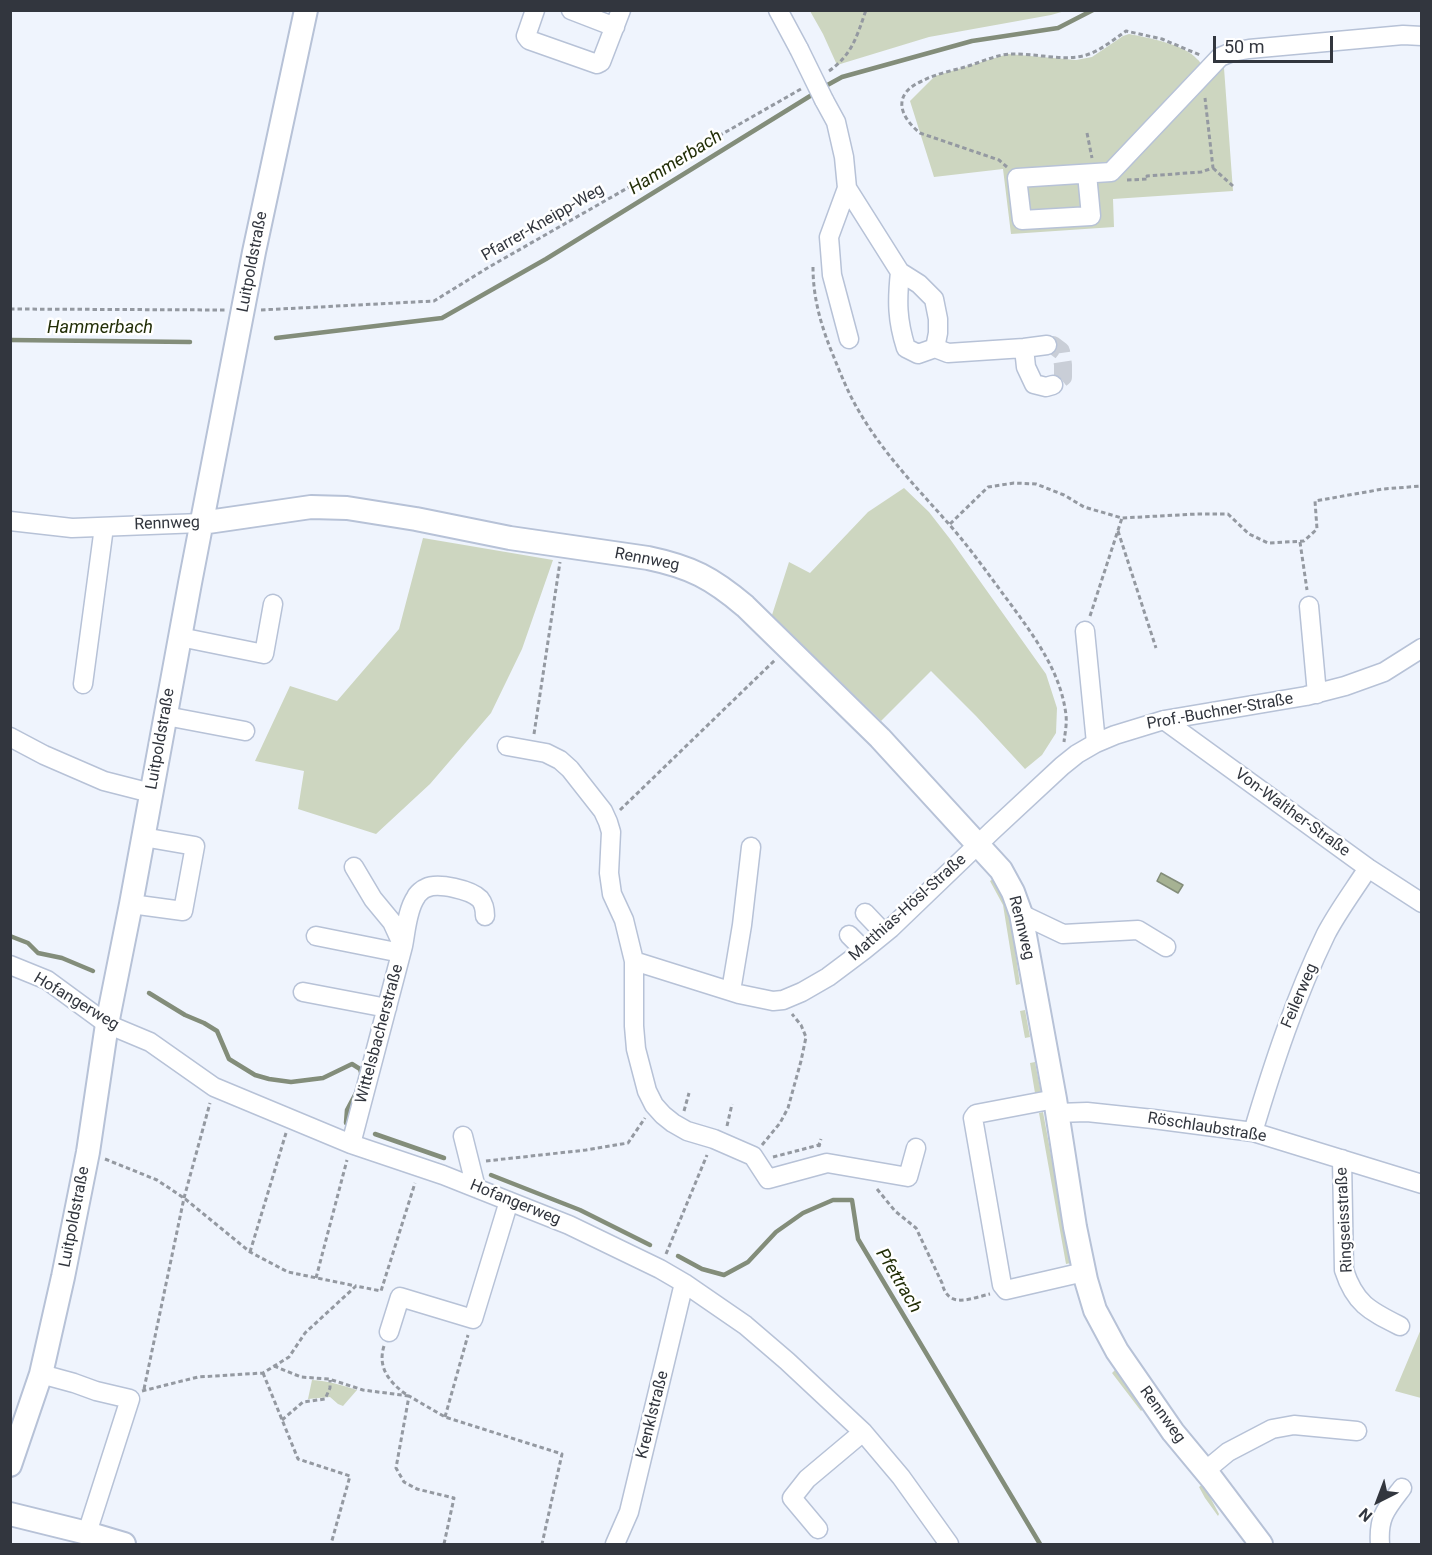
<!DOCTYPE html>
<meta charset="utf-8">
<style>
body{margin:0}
#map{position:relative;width:1432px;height:1555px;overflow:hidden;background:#eff4fd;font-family:Roboto,sans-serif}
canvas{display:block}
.frame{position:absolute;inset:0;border:12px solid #32363e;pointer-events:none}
.north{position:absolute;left:1348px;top:1471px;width:60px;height:60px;-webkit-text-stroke:4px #fff;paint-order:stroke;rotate:222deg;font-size:16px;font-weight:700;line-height:24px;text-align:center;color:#32363e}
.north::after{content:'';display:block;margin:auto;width:21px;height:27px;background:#32363e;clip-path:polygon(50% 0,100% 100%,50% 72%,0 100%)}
.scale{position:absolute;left:1213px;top:36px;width:120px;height:27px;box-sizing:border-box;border:3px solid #32363e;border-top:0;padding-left:8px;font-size:18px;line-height:21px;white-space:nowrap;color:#32363e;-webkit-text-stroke:4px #fff;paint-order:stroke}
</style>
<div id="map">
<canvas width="1432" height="1555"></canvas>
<div class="frame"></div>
<div class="north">N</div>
<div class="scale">50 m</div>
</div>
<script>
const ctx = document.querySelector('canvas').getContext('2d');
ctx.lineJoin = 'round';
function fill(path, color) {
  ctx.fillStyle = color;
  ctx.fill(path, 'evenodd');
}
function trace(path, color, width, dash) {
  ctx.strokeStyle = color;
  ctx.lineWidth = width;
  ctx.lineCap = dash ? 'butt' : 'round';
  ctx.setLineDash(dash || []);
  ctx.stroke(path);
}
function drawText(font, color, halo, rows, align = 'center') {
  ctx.font = font + ' Roboto,sans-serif';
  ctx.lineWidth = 5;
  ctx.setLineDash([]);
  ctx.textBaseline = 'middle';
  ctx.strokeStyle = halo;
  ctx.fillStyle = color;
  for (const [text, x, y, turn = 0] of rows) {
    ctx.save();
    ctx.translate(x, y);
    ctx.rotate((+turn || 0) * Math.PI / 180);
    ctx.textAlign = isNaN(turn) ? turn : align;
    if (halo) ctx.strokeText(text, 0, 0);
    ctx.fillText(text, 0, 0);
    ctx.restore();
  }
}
fill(new Path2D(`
 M810,11H1065L1051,15L929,37L837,65L823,34Z
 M1129,34C1149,38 1184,44 1197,59C1200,61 1201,64 1202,67L1224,68L1233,191L1113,199L1114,227L1011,234L1003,169L934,177L910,101L935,76L1008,54L1076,60L1092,57L1123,36Z
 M904,488L929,512L950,539L1046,674L1057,708L1056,733L1042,755L1025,769L976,716L931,671L881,721L772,615L789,562L810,573L868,512Z
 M423,538L553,560L522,649L491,713L430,784L376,834L298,809L304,771L255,761L290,686L337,701L399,629Z
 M993,879C1010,897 1016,958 1020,984L1016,985L1003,905L990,881Z
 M1025,1010L1030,1037L1025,1038L1020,1011Z
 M1035,1062L1041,1092L1035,1093L1030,1063Z
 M1043,1112L1071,1263L1066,1264L1039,1113Z
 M1421,1329L1422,1398H1421L1395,1391Z
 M1115,1370L1144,1408L1141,1411L1112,1373Z
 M312,1380C328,1381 342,1385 357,1390L343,1406L338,1404L330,1397L308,1399Z
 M1203,1484L1219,1514L1218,1516L1205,1498L1199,1487Z`), '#cdd6c0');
const water = new Path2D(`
 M1161,873L1183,885L1178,893L1157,881Z`);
fill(water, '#a6b293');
trace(water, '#838d7a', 1.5);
trace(new Path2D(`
 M822,88L842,77L972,41L1058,28L1093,10
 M276,338L442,318L546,259L815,93
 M10,340L190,342
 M10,936L28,943L38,953L62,958L93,971
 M149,993L185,1015L204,1023L217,1031L229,1059L255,1075L269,1079L291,1082L323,1078L352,1064L360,1069L362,1076
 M346,1123L347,1110L356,1093
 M375,1134L444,1158
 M491,1175L580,1210L650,1245
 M678,1256L702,1269L724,1275L748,1262L776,1232L803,1213L833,1200H852L858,1239L1040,1544`), '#838d7a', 4.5);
trace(new Path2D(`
 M1047,345H1053L1061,351L1063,365V377L1053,385`), '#c9ced7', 18, [18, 9]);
const minor = new Path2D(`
 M535,10L526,36L529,40L597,64L601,62L621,10
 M571,10L615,27
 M778,10L799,49
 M824,100L836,122L844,157L847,188L829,237L832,275L849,339
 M1087,174L1091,216L1022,220L1017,178L1111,172L1220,57L1232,52L1249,49L1403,35L1422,36
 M847,188L900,272L919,284L934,299L938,319V333L935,348L918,354L906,348C897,320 897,301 900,272
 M935,348L948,353L1024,348L1047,345
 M1024,348L1026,367L1034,384L1046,387L1053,385
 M10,521L72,528L201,523
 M1309,606L1317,694
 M1085,631L1096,743
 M180,637L264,654L273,604
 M83,684L104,527
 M166,716L245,731
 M1164,720L1368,868L1422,903
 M10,737L44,755L104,781L151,793
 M507,746L546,753L560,760L570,769L603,811L608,822L611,832L609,873L612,894L624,920L634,961V1026L636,1049L647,1091L654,1105L663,1115L673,1123L687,1131L714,1139L753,1156L768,1179L827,1163L908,1177L916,1148
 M131,904L183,911L195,846L143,837
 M865,913L884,933
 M1021,914L1063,934L1138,930L1166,947
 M849,935L864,950
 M316,936L401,953
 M403,946C406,931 407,910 416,897C417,894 423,889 426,888C438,882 471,890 480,899C484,904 485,910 485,916
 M634,961L739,994L773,1001L783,1000L802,992L828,977L864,950L891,928L992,831L1062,766L1077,754L1096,743L1115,735L1164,720L1306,696L1345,686L1384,672L1422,648
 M10,965L47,980L107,1024L150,1042L214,1087L351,1144L443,1175L569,1225L660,1269L684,1283L745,1325L787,1361L863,1432L901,1477L949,1544
 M731,991L742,925L751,847
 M303,992L387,1008
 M1055,1099L976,1114L973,1118L1002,1285L1006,1290L1084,1272
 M1057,1113L1087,1112L1153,1119L1253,1132L1422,1184
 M1253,1132C1273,1065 1295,998 1326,934C1338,911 1354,890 1368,868
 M463,1136L476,1188
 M351,1144L403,946L392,922L373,899L354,867
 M1342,1159L1344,1270C1355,1304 1370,1311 1400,1326
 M389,1332L400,1297L473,1319L509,1201
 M41,1374L74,1383L96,1391L130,1399L87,1533
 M1205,1471L1228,1452L1272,1429L1294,1425L1357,1431
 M818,1529L792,1498L807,1479L863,1432
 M615,1544L629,1512L684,1283
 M1380,1544C1378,1517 1386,1509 1402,1488`);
const major = new Path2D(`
 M201,523L311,507L347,508L416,519L510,538L648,558C691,567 712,578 745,606L880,738L1001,870L1013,892L1021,914L1055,1099L1075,1227L1086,1280L1095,1310L1117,1351L1173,1432L1212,1479L1261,1544
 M10,1465L41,1374L63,1277L88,1152L107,1024L131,904L190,583L254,252L306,10
 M10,1514L87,1533L124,1544`);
trace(minor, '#b7c2d7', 21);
trace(major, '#b7c2d7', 26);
trace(new Path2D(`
 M829,71C852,55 857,36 866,10
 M1087,133L1092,158
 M1007,167L999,160L920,133C899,116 892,94 922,81C935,74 951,71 965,67C979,63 995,55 1010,54C1033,53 1061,61 1083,56C1099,52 1113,40 1126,31L1162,39L1200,55
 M1213,168L1233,186
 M1127,180L1148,179L1147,176L1201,172L1213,168L1205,98
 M813,267C813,298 821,326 833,355C841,375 849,395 860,413C884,454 917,488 948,523C971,549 991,578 1012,606C1036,639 1061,673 1066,715C1067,724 1065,733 1064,742
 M10,309L225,310
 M261,310L434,301L489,267L801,89
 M950,524L988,487L1014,483L1036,484L1064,495L1084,507L1122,518L1197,514H1228L1249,534L1268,543L1304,541L1317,529L1315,501L1383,489L1422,486
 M1118,531L1156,648
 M1300,542L1307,590
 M1090,616L1122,518
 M534,734L560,562
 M620,810L775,660
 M684,1111L689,1093
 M727,1126L732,1104
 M762,1145L780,1123L788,1108L801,1061L806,1037L801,1025L792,1014
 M818,1147L821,1139
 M773,1157L819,1145L822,1146
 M105,1159L157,1180L184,1198L250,1252L288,1272L356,1286
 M486,1161L586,1150L628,1143L645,1118
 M877,1189L895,1211L916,1228L942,1283C948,1310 971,1298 990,1294
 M250,1252L286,1133
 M666,1254L707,1155
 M316,1278L347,1160
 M384,1346C377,1368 390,1383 407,1395
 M274,1366L301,1377L329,1379L363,1390L409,1396
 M263,1373L298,1459L350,1476L331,1544
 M144,1389L184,1198L210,1103
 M142,1391L198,1377L263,1373L289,1357L305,1333L356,1286L381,1291L415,1183
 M445,1417L468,1335
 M282,1420L303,1402L325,1399L330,1388V1380
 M444,1544L454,1498L417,1489L404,1482L396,1468L409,1396L445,1417L562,1454L542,1544`), '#9499a1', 3, [4.5, 3]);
trace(minor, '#fff', 18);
trace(major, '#fff', 22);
const minorBridge = new Path2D(`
 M799,49L824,100`);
trace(minorBridge, '#b7c2d7', 21, []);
trace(minorBridge, '#fff', 18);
drawText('16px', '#32363e', '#fff', [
 ["Pfarrer-Kneipp-Weg",543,223,-30],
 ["Luitpoldstraße",253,262,-79],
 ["Rennweg",167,524,-2],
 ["Rennweg",647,560,11],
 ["Prof.-Buchner-Straße",1220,712,-10],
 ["Luitpoldstraße",161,739,-80],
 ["Von-Walther-Straße",1292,813,36],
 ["Matthias-Hösl-Straße",908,908,-42],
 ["Rennweg",1021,928,76],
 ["Feilerweg",1300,996,-67],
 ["Hofangerweg",76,1002,31],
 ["Wittelsbacherstraße",380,1034,-75],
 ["Röschlaubstraße",1207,1128,9],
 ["Hofangerweg",515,1203,22],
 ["Luitpoldstraße",75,1217,-79],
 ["Ringseisstraße",1345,1220,-93],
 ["Krenklstraße",653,1415,-76],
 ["Rennweg",1162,1415,54]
]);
drawText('italic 18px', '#232f08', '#fff', [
 ["Hammerbach",676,163,-32],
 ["Hammerbach",100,328],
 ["Pfettrach",898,1281,59]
]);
</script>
